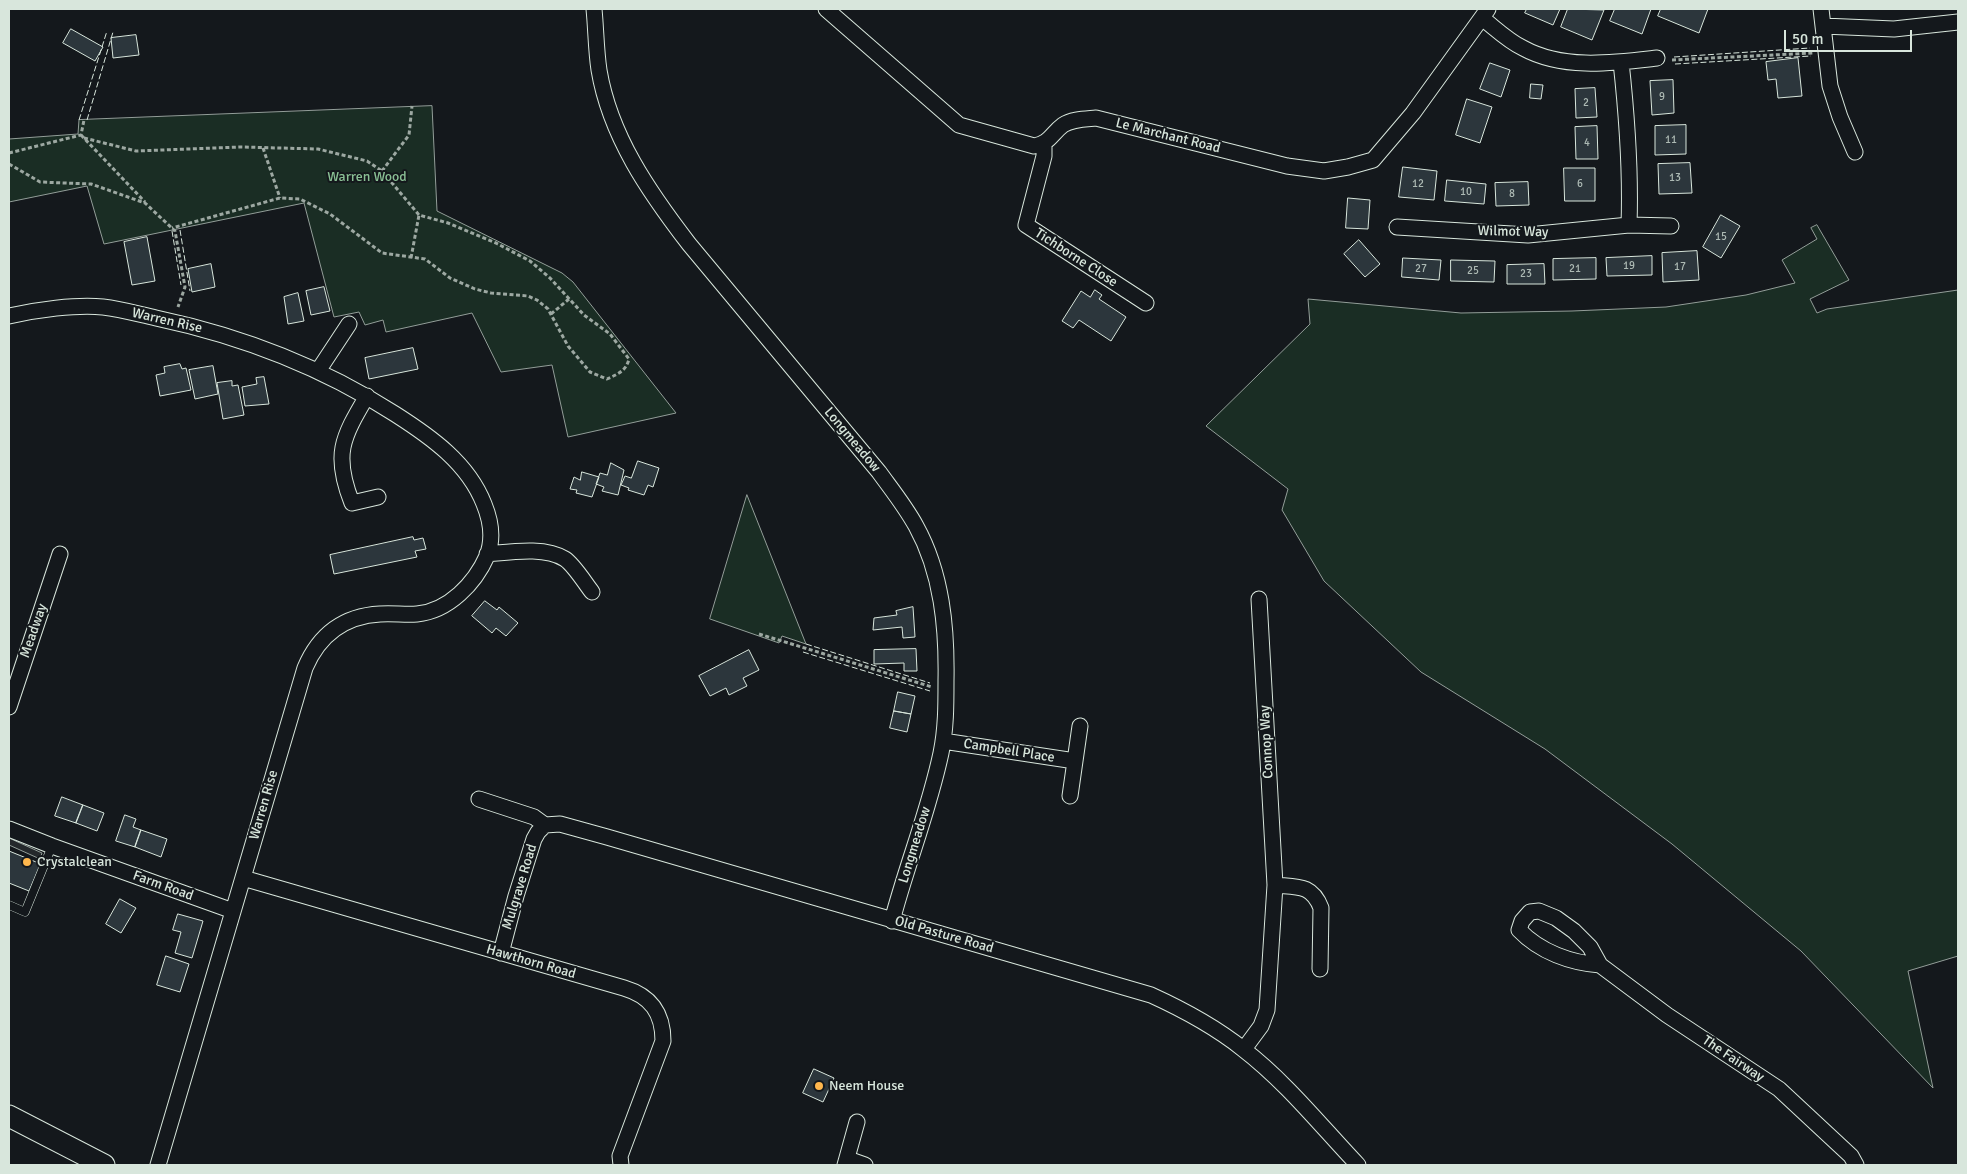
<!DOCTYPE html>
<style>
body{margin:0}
#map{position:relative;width:1967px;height:1174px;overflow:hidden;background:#14181c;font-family:Signika,sans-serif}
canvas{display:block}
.frame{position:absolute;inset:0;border:10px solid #d8e6dc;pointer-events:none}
.scale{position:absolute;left:1784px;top:30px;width:128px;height:22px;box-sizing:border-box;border:2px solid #d8e6dc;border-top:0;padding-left:6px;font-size:15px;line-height:18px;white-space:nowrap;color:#d8e6dc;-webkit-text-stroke:4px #14181c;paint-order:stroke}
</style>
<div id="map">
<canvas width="1967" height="1174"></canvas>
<div class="frame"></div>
<div class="scale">50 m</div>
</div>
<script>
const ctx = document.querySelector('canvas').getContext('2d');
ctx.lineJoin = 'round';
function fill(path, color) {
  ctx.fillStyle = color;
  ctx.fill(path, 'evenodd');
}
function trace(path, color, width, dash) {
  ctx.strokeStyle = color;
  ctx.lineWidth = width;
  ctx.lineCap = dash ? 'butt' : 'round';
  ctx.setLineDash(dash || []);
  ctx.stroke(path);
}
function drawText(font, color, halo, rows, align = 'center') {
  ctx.font = font + ' Signika,sans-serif';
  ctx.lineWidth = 4;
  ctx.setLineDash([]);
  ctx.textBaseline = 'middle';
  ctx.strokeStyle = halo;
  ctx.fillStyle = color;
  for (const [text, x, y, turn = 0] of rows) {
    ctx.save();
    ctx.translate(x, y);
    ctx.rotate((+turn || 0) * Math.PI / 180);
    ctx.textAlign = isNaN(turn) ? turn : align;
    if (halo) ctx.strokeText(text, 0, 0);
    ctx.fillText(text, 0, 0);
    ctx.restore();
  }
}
const green = new Path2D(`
 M432,106L437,211L562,273L573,282L676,413L568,437L552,365L501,372L472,313L386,332L383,320L365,325L359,312L334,317L304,203L104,244L87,186L9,202V139L78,134L79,120Z
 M1817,225L1849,280L1810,299L1817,313L1827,309L1958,290V956L1908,971L1933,1088L1801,951L1672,844L1545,749L1421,672L1324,581L1282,510L1288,489L1206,426L1310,324L1308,299L1461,313L1572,311L1666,307L1746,295L1795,283L1782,260L1817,239L1811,228Z
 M747,495L806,644L782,636L779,643L710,619Z`);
fill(green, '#1a2d24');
trace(green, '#939e99', 1);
const parking = new Path2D(`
 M9,838L42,853L40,859L9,845Z`);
fill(parking, '#24282b');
trace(parking, '#939e99', 1);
const building = new Path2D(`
 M1527,9H1560L1553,25L1525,13Z
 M1568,9L1604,10L1592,40L1561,27Z
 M1615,9H1651L1642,34L1610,21Z
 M1661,9H1708L1699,33L1658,16Z
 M71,29L103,47L95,61L63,43Z
 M136,35L139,55L113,58L111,38Z
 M1798,58L1802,96L1778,98L1776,79L1768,80L1766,62Z
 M1490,63L1510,70L1501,97L1480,89Z
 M1673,80L1674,113L1652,115L1650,81Z
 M1531,84L1543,85L1541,99L1530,98Z
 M1595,88L1597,117L1576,118L1575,89Z
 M1467,99L1492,107L1480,143L1456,135Z
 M1686,125V154L1655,155V126Z
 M1597,126L1598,159H1576L1575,127Z
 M1690,163L1692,193L1659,194L1658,164Z
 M1403,167L1437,171L1434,200L1399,197Z
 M1564,168H1595V201H1565Z
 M1447,180L1486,184L1484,204L1445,201Z
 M1528,182L1529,205L1496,206L1495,183Z
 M1348,198L1370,200L1368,229L1346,228Z
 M1721,215L1740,226L1721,258L1703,247Z
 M147,237L155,281L132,285L124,242Z
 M1359,240L1380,264L1365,277L1344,254Z
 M1697,251L1699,280L1663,282L1662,253Z
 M1652,256V275L1607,276L1606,258Z
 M1403,258L1441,260L1439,280L1402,277Z
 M1596,258V279L1553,280V259Z
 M1451,260L1495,261L1494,282L1451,281Z
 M211,264L215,287L192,292L188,269Z
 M1544,264L1545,284H1507V265Z
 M324,287L330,311L311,315L306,291Z
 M1095,290L1102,295L1099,299L1126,317L1111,341L1079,320L1073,328L1062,321L1081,291L1090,297Z
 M298,293L304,321L288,324L284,297Z
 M413,348L418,369L369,379L365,358Z
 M180,364L182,369L186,368L191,390L160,396L156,375L165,373L164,367Z
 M213,366L218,394L195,399L189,370Z
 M264,377L269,404L245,406L242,387L257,384L256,378Z
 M232,381V386L238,385L244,415L223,419L217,383Z
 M638,461L659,468L653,487L648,485L644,495L628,490L629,488L621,485L625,476L631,478Z
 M611,463L624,470L618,495L602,491L604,487L596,484L600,473L607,475Z
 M582,472L599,477L592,497L576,493L577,490L570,489L574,477L580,480Z
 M413,537L414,540L423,538L426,549L415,551L417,557L334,574L330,555Z
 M485,601L497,610L499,607L518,623L506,636L496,628L492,633L472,616Z
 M913,607L915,637L903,638L902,627L873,630L874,618L897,615L896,611Z
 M916,649L917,671H904V663L874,664V650Z
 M749,650L759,670L743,678L747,686L729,695L726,688L710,696L699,676Z
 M898,692L915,696L911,714L894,711Z
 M894,711L911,714L907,732L890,728Z
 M62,797L83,805L76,823L55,816Z
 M83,805L104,813L97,831L76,823Z
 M125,815L136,819L133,827L141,830L135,847L116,841Z
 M141,830L167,839L161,857L135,847Z
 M9,851L41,864L29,891L9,883Z
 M120,899L136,908L121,933L106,924Z
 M178,914L203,921L192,958L175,953L181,932L173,930Z
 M166,956L189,964L180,992L157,985Z
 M814,1069L834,1078L823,1102L803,1093Z`);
fill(building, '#2c363c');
trace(building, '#d8e6dc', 1);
const lane = new Path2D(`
 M9,905L25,912L52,846`);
const street = new Path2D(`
 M594,9C596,29 596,50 599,70C610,136 649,192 689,244L879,472C892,490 905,506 916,526C942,573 947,628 946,681C946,705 946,729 941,753C929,810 907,864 892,921
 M826,9L959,125L1034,146C1050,143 1051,134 1063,125C1072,119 1086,119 1096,118L1287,166L1324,171L1348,167L1373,160L1413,113L1488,9
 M1821,9L1830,86L1840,117L1855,152
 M1482,18C1495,28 1508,41 1523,48C1563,70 1613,63 1657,58
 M1823,26L1894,29L1958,22
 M1621,62C1627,117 1631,170 1629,225
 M1044,144V156L1026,225L1146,303
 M1397,227L1528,235L1629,225L1671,226
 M9,316C35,310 77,304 103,307C121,309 138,314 156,318C241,336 322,367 395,414C431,437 468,463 484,504C491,521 494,538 487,556C475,583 449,611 417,614C405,615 393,613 380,614C344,616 319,635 305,668L158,1165
 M318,371L349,324
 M367,396C342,438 333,455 352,503L378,497
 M487,554C510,552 545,546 565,559C574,565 585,583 592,592
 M9,707L60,554
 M943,741L1075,761
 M1070,796L1080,726
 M479,799L534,817L545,825L560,824L607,837L1151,995C1184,1010 1214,1026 1243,1049C1286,1082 1321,1126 1358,1165
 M9,829L52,846L233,911
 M243,878L624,988C651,996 663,1013 663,1041L620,1156L621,1165
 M1275,885C1297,887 1312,884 1321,908L1320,969
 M501,953L516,896L534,839L538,832L545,825
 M1600,965C1571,963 1540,952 1519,930L1522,921L1530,912L1539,911L1556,918L1574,931L1590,947L1600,965L1667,1015L1779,1089L1851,1156L1856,1165
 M1244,1049L1261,1026L1267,1010L1275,885L1259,599
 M848,1159L865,1165
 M845,1165L857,1122`);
const secondary = new Path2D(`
 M9,1116L104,1165`);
trace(lane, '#d8e6dc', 9);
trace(street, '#d8e6dc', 17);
trace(secondary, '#d8e6dc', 23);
trace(new Path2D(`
 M1672,60L1813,53
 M81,135L145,202
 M84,138L136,151L241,147L318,149L367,161L382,171L419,215L448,223L496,243L530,261L550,278L584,315L610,334L629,359C626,371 618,374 607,379L590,372L568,346L548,309L537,300L528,296L491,293L475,289L450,278L425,259L382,253L330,214L300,199L280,198L172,228
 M263,148L280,198
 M9,153L81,135L84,120
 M9,164L40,182L91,184L145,203L175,231L185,287L178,307
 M382,171L409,135L412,106
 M411,258L419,215
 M551,314L569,299
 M759,634L932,687`), '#9da8a2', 3, [4, 2.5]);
trace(lane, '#14181c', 8);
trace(street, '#14181c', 15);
trace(secondary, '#14181c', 21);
trace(new Path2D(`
 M1674,57L1810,48
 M1675,64L1811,56
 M79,120L107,31
 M87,120L113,32
 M180,230L190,291
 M172,231L181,285
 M806,644L930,683
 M803,652L930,691`), '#d8e6dc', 1, [6, 2.5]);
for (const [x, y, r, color] of [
 [27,862,5,"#ffb74d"],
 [819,1086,5,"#ffb74d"]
]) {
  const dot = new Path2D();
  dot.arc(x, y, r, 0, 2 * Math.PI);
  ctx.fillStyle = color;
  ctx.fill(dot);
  trace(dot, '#14181c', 2);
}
drawText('11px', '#adbab4', null, [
 ["9",1662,97],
 ["2",1586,103],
 ["11",1671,140],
 ["4",1587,143],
 ["13",1675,178],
 ["12",1418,184],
 ["6",1580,184],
 ["10",1466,192],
 ["8",1512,194],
 ["15",1721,237],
 ["19",1629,266],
 ["17",1680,267],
 ["27",1421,269],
 ["21",1575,269],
 ["25",1473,271],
 ["23",1526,274]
]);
drawText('14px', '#d8e6dc', '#14181c', [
 ["Le Marchant Road",1168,136,14],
 ["Wilmot Way",1513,232,1],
 ["Tichborne Close",1076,258,33],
 ["Warren Rise",167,321,13],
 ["Longmeadow",852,440,50],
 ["Meadway",34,631,-71],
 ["Connop Way",1267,742,-93],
 ["Campbell Place",1009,751,9],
 ["Warren Rise",264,805,-74],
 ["Longmeadow",915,845,-73],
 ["Farm Road",163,886,20],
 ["Mulgrave Road",520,887,-73],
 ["Old Pasture Road",944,935,16],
 ["Hawthorn Road",531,962,16],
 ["The Fairway",1733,1059,34]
]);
drawText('14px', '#8ac095', '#14181c', [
 ["Warren Wood",367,177]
]);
drawText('14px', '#d8e6dc', '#14181c', [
 ["Crystalclean",37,862],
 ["Neem House",829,1086]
], 'left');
</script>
